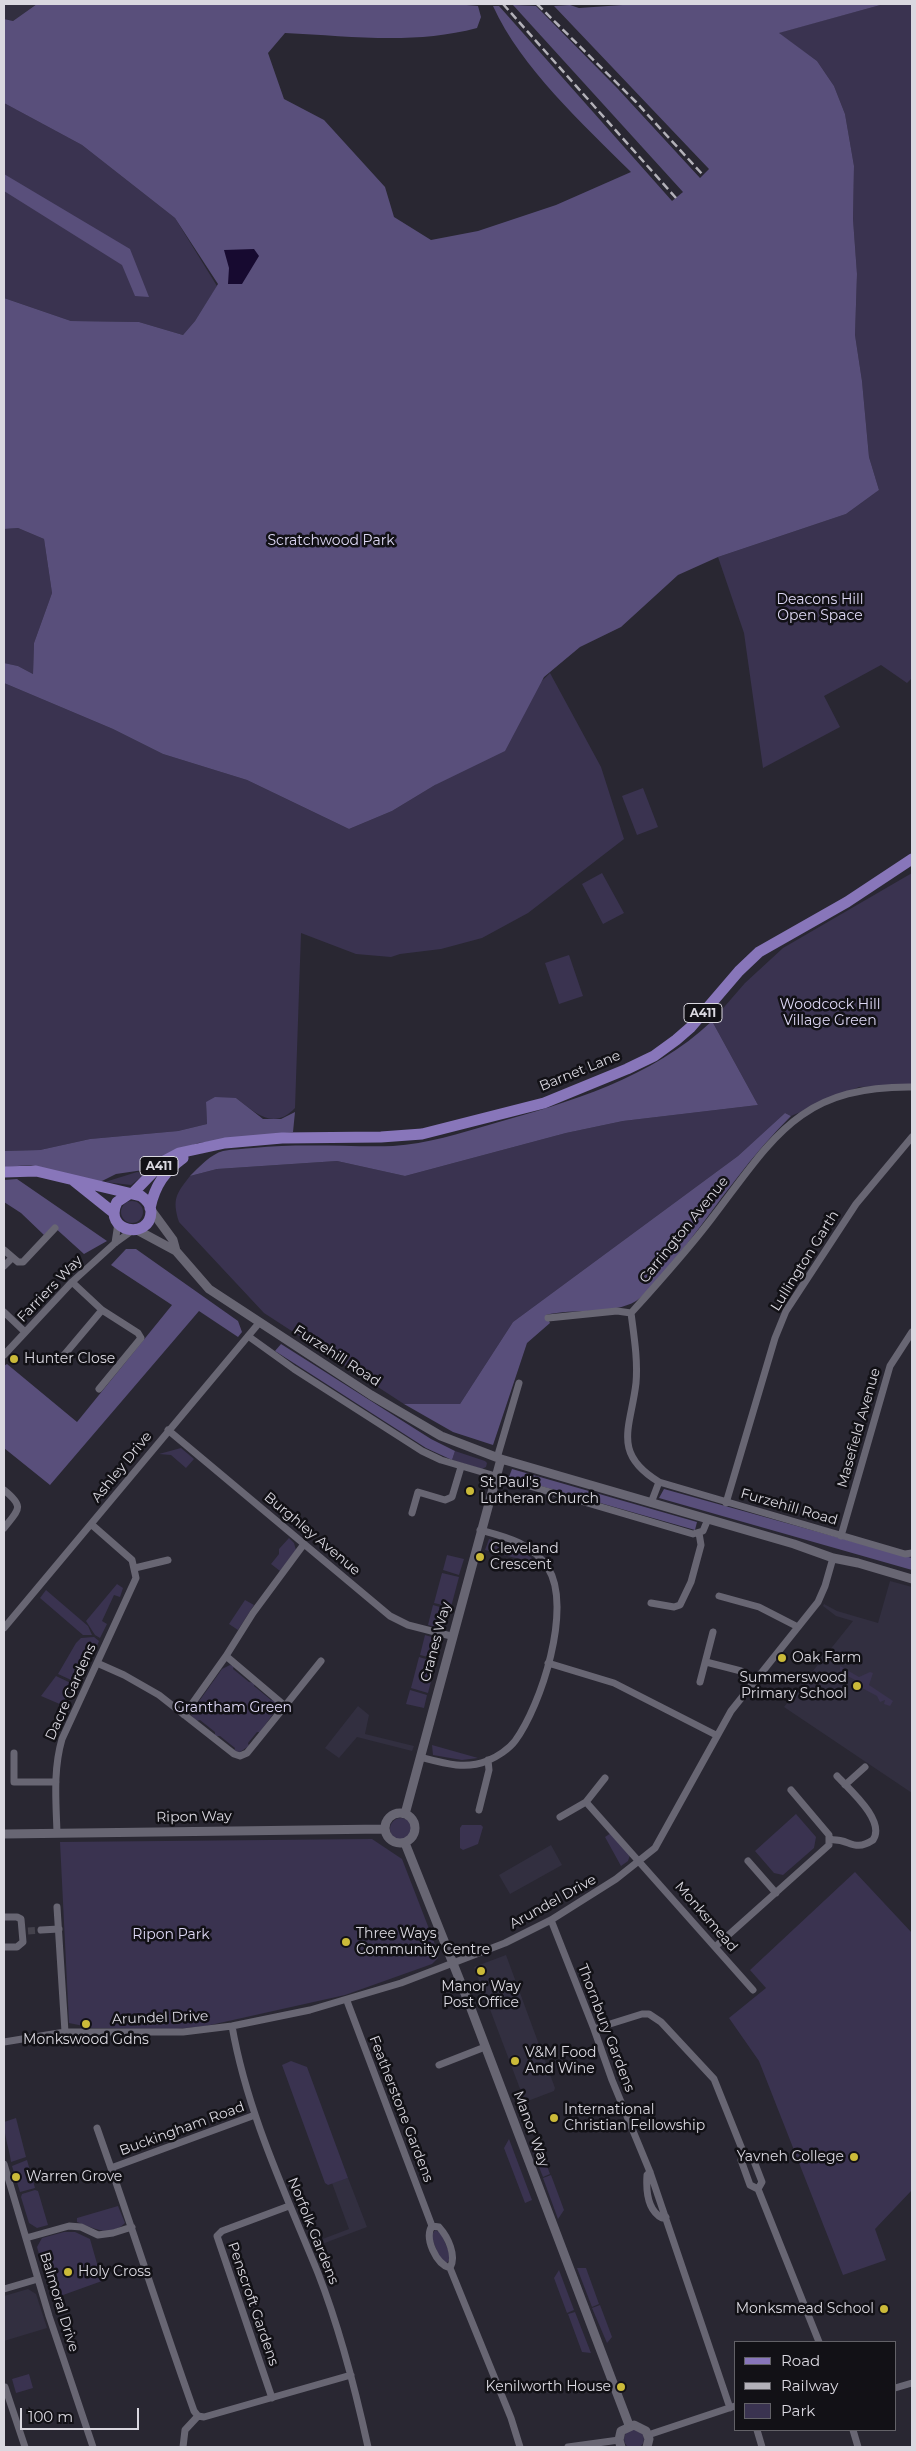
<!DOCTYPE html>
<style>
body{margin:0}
#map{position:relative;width:916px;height:2451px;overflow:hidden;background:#292732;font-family:Montserrat,sans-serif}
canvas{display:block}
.frame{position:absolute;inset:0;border:5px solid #dad8e0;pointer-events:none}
.legend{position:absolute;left:734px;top:2341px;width:162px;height:90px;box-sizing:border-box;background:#121116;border:1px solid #626167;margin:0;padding:6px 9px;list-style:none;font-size:15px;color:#dad8e0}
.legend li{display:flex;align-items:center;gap:10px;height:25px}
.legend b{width:25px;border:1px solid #626167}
.scale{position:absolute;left:20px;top:2408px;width:119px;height:22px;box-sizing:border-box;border:2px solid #dad8e0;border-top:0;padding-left:6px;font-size:15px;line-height:18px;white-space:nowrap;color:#dad8e0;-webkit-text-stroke:4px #121116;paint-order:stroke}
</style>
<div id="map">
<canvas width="916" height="2451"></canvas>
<div class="frame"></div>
<ul class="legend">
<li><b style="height:6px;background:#8876ba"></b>Road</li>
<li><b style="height:6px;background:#b3b1b9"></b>Railway</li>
<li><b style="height:14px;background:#3a3350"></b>Park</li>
</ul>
<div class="scale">100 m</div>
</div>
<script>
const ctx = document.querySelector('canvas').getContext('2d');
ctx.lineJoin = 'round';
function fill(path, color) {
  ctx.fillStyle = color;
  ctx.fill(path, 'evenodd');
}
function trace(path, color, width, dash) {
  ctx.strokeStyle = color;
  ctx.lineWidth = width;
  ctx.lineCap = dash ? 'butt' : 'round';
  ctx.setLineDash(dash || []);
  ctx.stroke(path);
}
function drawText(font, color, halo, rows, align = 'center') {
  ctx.font = font + ' Montserrat,sans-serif';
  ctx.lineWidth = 5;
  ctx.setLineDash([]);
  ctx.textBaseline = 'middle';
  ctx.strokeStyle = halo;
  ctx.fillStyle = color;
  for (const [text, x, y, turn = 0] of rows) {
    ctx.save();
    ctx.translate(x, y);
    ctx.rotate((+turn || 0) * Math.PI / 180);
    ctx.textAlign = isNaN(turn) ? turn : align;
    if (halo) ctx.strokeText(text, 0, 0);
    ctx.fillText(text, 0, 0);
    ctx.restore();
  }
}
fill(new Path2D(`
 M4,4H37L13,21L4,19Z
 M890,1581L912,1587V1793L784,1707L853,1621L836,1616L823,1606L824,1604L837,1611L878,1623Z
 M358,1706L369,1715L365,1734L414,1746L412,1751L357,1737L339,1758L325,1748Z
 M551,1845L562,1865L510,1894L499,1875Z
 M506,1955L555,2088L554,2091L525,2102L474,1967Z
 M348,2178L367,2227L314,2247L312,2243L349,2229L332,2183Z
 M28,2289L36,2294L47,2328L4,2341V2296Z`), '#322f40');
fill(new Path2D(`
 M884,4H912V678L907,683L881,665L824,696L840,727L763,768L744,633L718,557L846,514L879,490L869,457L862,381L855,335L857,274L853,219L854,166L845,114L834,86L817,61L778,33Z
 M4,103L82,145L175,218L217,286L195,321L183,335L139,322L71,321L4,298Z
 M18,528L44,539L52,593L34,643L33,674L18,666L4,663V529Z
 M550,673L601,767L624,839L528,913L482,938L441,949L400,954L391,957L356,954L301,933L295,1108C273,1131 256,1113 236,1098L206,1102L207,1124L178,1131L90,1139L40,1150L4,1151V683L113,729L163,754L247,780L349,829L392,811L435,785Z
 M643,788L658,827L637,835L622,796Z
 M602,873L624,913L603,924L582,884Z
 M912,873V1085L859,1087L791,1116L785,1113L738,1156L513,1322L460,1404H404L264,1313L179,1222C172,1199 176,1194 190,1176L217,1169L337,1161L405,1176L566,1133L623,1121L758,1105L712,1021L745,983L783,948Z
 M569,955L583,996L559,1004L545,963Z
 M137,1172L146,1173L131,1185L105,1182Z
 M121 1212a11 11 0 1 1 22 0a11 11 0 1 1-22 0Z
 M181,1448L194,1459L186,1468L171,1455L159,1454Z
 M455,1451L485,1461L487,1463L486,1467L482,1469L452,1460Z
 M289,1538L294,1543L296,1550L280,1571L271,1564L279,1554V1549Z
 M489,1539C509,1544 523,1549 538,1564L485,1550Z
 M447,1555L464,1559L459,1575L443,1570Z
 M442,1573L459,1577L451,1607L434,1603Z
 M117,1584L123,1588L120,1597L114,1595L102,1621L107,1624L100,1638L95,1635L86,1621Z
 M46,1590L88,1626L92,1635H83L40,1598Z
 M245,1600L254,1605L238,1630L229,1624Z
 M433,1605L450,1610L444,1629L428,1625Z
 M425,1635L442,1640L436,1659L420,1655Z
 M94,1637L99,1641L97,1646L91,1643L86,1654L92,1657L89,1666L82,1663L76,1676L83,1679L80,1684L58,1674L76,1643L81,1638Z
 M419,1657L436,1662L428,1693L411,1688Z
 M230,1665L234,1666L233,1669L249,1682L255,1683L254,1686L271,1700L274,1698L278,1707L260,1732H257L248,1743L249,1746L240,1752L234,1751L235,1748L220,1736H215V1732L200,1720L196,1721L191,1715L192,1711L222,1669Z
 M840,1666L859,1677L870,1672L873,1673L869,1685L893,1701L890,1706L884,1704L885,1700L880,1702L877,1696L862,1688L857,1681L840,1672Z
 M56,1676L79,1687L78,1689L72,1687L64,1702L70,1706L69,1708L41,1696Z
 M410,1690L427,1695L424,1708L406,1704Z
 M432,1745L478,1758L462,1760L433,1755Z
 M796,1814L816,1837L814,1848L783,1875L774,1873L755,1851Z
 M390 1829a11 11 0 1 1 22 0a11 11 0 1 1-22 0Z
 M462,1825H481L483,1827L478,1844L463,1850L460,1848V1828Z
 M611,1833L630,1855L628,1861L621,1866L605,1837Z
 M372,1839L402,1859L438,1952V1958L432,1964L345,1995L206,2026L177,2029L93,2028L69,2023L60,1842Z
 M855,1872L912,1933V2190L875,2229L886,2260L843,2275L759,2061L729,2018L766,1988L750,1970Z
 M291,2061L307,2067L348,2178L328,2185L325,2183L282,2065Z
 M16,2118L26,2157L11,2162C9,2148 4,2136 4,2122Z
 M509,2139L532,2200L525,2203L504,2148Z
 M529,2142H538L550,2174L543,2177Z
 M27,2160L35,2188L20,2192L12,2166Z
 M551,2175L564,2210L558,2219L543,2178Z
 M35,2190L38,2191L48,2225L37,2228L29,2223L21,2197L22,2194Z
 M118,2206L125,2223C110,2238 93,2228 77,2222V2218Z
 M435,2230L441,2233L451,2257L447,2263L441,2261L431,2236Z
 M64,2232H75L90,2239L102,2281L52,2299L37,2247L42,2238Z
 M577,2268H586L599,2304L592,2307Z
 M559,2270L574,2310L567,2313L554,2278Z
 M600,2305L612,2337L607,2343L592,2308Z
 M575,2312L591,2353L582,2352L568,2314Z
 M29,2374L33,2388L16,2393L12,2379Z
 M624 2439a10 10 0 1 1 20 0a10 10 0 1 1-20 0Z`), '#3a3350');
fill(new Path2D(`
 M37,4H455L478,6L481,17L477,28C413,45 351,36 285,33L268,53L284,99L324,120L385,187L394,217L431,240L478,231L556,205L631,172C583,124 521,68 493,6H499L672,201L683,192L513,5L536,6L618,89L700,178L709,169L554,6L570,5L579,8L637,4H884L779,33L817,61L834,86L845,114L854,166L853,219L857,274L855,335L862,381L869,457L879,490L846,514L718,557L678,575L621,627L580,647L544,677L505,751L435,785L392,811L349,829L247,780L163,754L113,729L4,683V663L18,666L33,674L34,643L52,593L44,539L18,528L4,529V298L71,321L139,322L183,335L195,321L218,284L175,218L82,145L4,103V19L13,21Z
 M4,174L130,249L149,297L135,296L122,265L4,191Z
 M712,1021L758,1105L623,1121L566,1133L405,1176L337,1161L217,1169L190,1176C199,1167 211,1154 223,1151C233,1149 244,1149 253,1148C300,1143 346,1147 393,1146C427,1144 460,1133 492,1124C570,1102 652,1078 712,1021Z
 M215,1097L236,1098L263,1119H281L295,1112L293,1132L198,1143L165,1156L150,1169L116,1174L100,1182L31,1165L4,1167V1151L40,1150L90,1139L178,1131L207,1124L206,1102Z
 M785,1113L791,1116C752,1154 720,1201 687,1244C675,1260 652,1290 636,1301C613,1315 573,1308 546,1315L550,1323L527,1343L493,1445L453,1432L404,1404H460L513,1322L738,1156Z
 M17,1179L107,1241L84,1254L53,1226L44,1235L21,1213L4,1202V1180Z
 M126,1249H136L238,1321L242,1332L238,1337L199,1311L50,1485L4,1448V1366L7,1364L77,1422L172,1305L111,1265Z
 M281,1344L431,1439L455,1451L452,1460L426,1448L275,1351Z
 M512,1469L697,1522L695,1530L509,1477Z
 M664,1489L912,1558V1570L659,1498Z`), '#594f7b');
fill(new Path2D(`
 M254,249L259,256L242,284H228L229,268L224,250Z`), '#170a30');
trace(new Path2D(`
 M28,1931L41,1930`), '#44424c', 7, [7, 3.5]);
trace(new Path2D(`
 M912,1087C799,1086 774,1137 712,1218C687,1251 659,1282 631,1313C634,1336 638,1360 636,1383C631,1427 611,1453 659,1482L905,1554L912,1553
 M115,1243L118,1223
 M4,1250L18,1262H23L55,1228
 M4,1266L12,1258
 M72,1282L102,1310L138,1333L141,1338L99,1389
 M4,1312L25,1332
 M548,1318L617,1311L631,1313
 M248,1336L294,1369L422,1451L441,1460L693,1534L703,1531L708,1519
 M4,1355L72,1282L115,1243L133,1230
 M59,1361L102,1310
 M168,1430L390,1616L408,1625L451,1636
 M497,1458L519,1383
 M4,1490C25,1507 19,1509 4,1528
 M651,1503L659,1482
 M726,1503L775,1338L786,1311L856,1204L912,1137
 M412,1513L418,1492L445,1500L452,1497L461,1467
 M841,1536L890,1366L912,1332
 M135,1568L168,1560
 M719,1596L759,1607L798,1627
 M651,1603L674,1607L680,1605L691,1582L701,1545L699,1533
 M4,1628L259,1323
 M706,1662L741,1671L755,1680
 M97,1663L124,1675L159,1695L234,1754L240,1756L247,1753L285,1706L226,1656L253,1613L304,1544
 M548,1663L614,1683L716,1735
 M700,1682L713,1632
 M285,1706L321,1661
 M184,1715L226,1656
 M14,1753V1782H56
 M420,1757C443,1763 465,1770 487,1761C497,1757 509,1749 515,1741C541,1706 573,1607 548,1568C532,1543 506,1537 480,1530
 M845,1785L865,1767
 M586,1802L605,1778
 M479,1810L489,1770L488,1760
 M560,1817L586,1802L753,1990
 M57,1833C56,1801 53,1770 62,1739L136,1578L132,1560L91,1524
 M830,1840C850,1838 853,1853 873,1840C886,1821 850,1790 837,1776
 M748,1861L776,1893
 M57,1907L65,2032
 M4,1917H17L21,1919L23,1942L17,1947H4
 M551,1920L594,2029L612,2080L650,2172L730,2408
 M41,1930L59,1929
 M715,1947L829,1845V1835L791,1790
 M347,2001L432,2226
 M232,2026C247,2112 285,2192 318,2273C340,2329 355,2388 368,2447
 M594,2029L642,2014H649L661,2022L714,2079L744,2154L752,2156L762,2182L758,2189L819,2342
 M4,2042L65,2032H183L232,2026L310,2010L401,1983L505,1943L551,1920L616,1879L655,1848L731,1711L818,1602L825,1586L833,1558
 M439,2065L485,2047
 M255,2115L111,2168C139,2249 165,2330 194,2411L198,2416L204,2417L351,2375
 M97,2128L111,2168
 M744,2154L741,2160L750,2185L758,2189
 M4,2164L49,2316L93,2447
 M650,2172L647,2175C646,2190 647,2210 662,2218L666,2217
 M432,2226L439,2227C448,2237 457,2256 450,2268C436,2264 424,2238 432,2226Z
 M26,2238L69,2226L81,2227L98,2235L113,2233L132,2227
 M450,2268L511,2418L520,2447
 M4,2289L38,2279
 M5,2387L25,2447
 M895,2388L912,2383
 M272,2398L217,2236L222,2231L289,2206
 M757,2430L762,2447
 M853,2430L858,2447
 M648,2435L735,2406
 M183,2447L185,2430L198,2416
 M568,2447L619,2440`), '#686673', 7);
trace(new Path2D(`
 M151,1210L173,1240L176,1251L209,1289L371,1395L441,1436L501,1459L794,1544L833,1558L858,1563L912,1579
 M137,1230L176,1251
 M385 1828a15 15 0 1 1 30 0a15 15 0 1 1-30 0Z
 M405,1814L501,1459
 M4,1834L384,1829
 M405,1843L470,2006L629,2425
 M621,2447L619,2440L621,2431L634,2425L646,2431L649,2439L647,2447`), '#686673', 9);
trace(new Path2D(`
 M4,1172L36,1171L141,1196C147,1200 151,1205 151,1212C150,1241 102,1232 117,1202L129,1194
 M74,1181L114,1213
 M133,1193L164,1161L179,1153L225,1143L282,1138L381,1137L422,1134L544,1103L627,1069L654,1056L676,1040L691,1027L739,971L759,952L847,902L912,859
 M150,1208C155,1185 165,1171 183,1158`), '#8876ba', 11);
trace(new Path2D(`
 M503,4L676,198
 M537,4L636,102L703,175`), '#b3b1b9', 2.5, [8, 4]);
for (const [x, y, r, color] of [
 [14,1359,5,"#cbba39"],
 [470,1491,5,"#cbba39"],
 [480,1557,5,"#cbba39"],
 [782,1658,5,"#cbba39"],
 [857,1686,5,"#cbba39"],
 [346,1942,5,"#cbba39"],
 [481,1971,5,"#cbba39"],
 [86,2024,5,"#cbba39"],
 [515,2061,5,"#cbba39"],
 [554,2118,5,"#cbba39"],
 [854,2157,5,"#cbba39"],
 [16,2177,5,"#cbba39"],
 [68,2272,5,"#cbba39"],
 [884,2309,5,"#cbba39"],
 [621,2387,5,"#cbba39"]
]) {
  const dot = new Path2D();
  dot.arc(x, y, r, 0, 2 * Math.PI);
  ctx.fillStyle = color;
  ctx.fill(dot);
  trace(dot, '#121116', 2);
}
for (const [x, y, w] of [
 [703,1013,38],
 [159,1166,38]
]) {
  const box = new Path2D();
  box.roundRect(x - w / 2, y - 9.5, w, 19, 4);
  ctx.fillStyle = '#121116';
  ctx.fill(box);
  trace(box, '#dad8e0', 1);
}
drawText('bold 12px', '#dad8e0', null, [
 ["A411",703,1013],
 ["A411",159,1166]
]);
drawText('14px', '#dfd9f6', '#121116', [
 ["Scratchwood Park",331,541],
 ["Deacons Hill",820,600],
 ["Open Space",820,616],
 ["Woodcock Hill",830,1005],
 ["Village Green",830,1021],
 ["Grantham Green",233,1708],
 ["Ripon Park",171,1935]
]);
drawText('14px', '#dad8e0', '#121116', [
 ["Barnet Lane",580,1071,-22],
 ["Carrington Avenue",684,1230,-51],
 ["Lullington Garth",805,1261,-58],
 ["Farriers Way",50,1289,-46],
 ["Furzehill Road",337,1356,33],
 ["Masefield Avenue",859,1428,-74],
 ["Ashley Drive",122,1467,-51],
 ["Furzehill Road",789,1507,16],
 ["Burghley Avenue",312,1534,40],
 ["Cranes Way",436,1642,-75],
 ["Dacre Gardens",71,1692,-66],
 ["Ripon Way",194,1817,-1],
 ["Arundel Drive",553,1902,-29],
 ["Monksmead",706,1917,49],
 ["Arundel Drive",160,2018,-2],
 ["Thornbury Gardens",606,2028,69],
 ["Featherstone Gardens",401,2109,69],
 ["Buckingham Road",182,2129,-20],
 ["Manor Way",531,2129,70],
 ["Norfolk Gardens",313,2231,68],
 ["Balmoral Drive",59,2302,73],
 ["Penscroft Gardens",253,2304,71]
]);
drawText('14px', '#dad8e0', '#121116', [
 ["Hunter Close",24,1359],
 ["St Paul's",480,1483],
 ["Lutheran Church",480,1499],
 ["Cleveland",490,1549],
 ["Crescent",490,1565],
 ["Oak Farm",792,1658],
 ["Summerswood",847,1678,"right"],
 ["Primary School",847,1694,"right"],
 ["Three Ways",356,1934],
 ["Community Centre",356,1950],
 ["Manor Way",481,1987,"center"],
 ["Post Office",481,2003,"center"],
 ["Monkswood Gdns",86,2040,"center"],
 ["V&M Food",525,2053],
 ["And Wine",525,2069],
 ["International",564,2110],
 ["Christian Fellowship",564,2126],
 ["Yavneh College",844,2157,"right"],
 ["Warren Grove",26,2177],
 ["Holy Cross",78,2272],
 ["Monksmead School",874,2309,"right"],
 ["Kenilworth House",611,2387,"right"]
], 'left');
</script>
